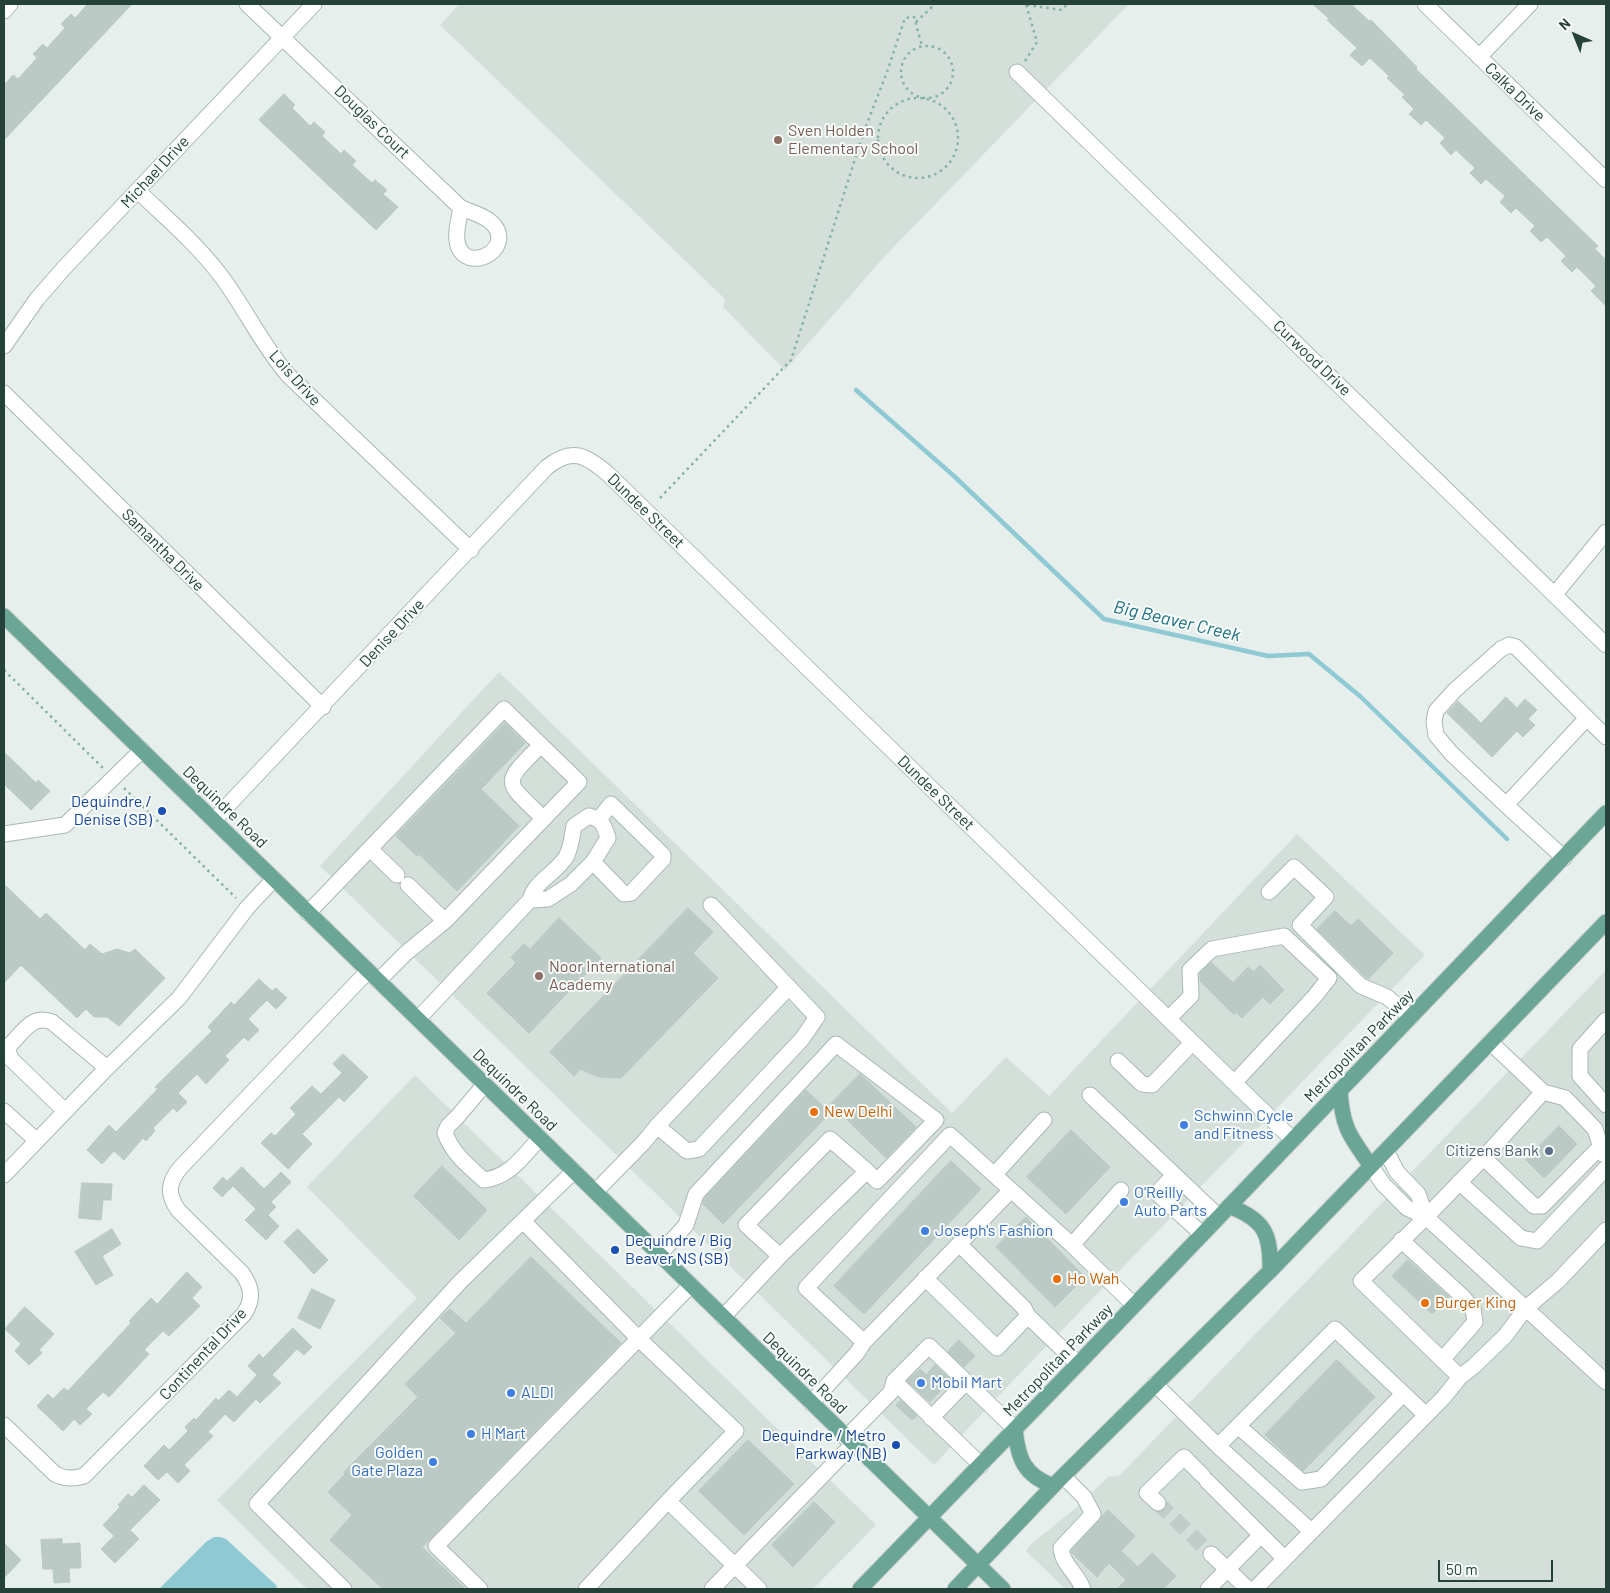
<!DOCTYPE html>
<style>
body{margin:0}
#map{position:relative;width:1610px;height:1593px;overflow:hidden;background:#e6efeb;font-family:Barlow,sans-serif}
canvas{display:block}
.frame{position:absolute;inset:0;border:5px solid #24423a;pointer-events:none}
.north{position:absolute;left:1550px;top:10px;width:50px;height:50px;-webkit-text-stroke:4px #f7fbf9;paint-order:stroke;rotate:316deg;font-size:14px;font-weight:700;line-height:20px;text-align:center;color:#24423a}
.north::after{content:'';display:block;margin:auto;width:18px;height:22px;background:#24423a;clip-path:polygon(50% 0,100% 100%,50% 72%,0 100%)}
.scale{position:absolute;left:1438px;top:1560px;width:115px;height:22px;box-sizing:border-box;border:2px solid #24423a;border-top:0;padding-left:6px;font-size:15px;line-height:18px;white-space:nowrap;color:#24423a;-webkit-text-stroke:4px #f7fbf9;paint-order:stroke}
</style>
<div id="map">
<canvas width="1610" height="1593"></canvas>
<div class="frame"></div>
<div class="north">N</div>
<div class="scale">50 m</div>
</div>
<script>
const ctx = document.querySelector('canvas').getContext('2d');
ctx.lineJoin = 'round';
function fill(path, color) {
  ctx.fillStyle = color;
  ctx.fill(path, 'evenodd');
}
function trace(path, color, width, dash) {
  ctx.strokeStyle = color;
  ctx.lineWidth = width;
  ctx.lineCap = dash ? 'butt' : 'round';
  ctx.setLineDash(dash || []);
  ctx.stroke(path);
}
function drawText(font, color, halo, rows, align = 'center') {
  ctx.font = font + ' Barlow,sans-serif';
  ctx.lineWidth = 4;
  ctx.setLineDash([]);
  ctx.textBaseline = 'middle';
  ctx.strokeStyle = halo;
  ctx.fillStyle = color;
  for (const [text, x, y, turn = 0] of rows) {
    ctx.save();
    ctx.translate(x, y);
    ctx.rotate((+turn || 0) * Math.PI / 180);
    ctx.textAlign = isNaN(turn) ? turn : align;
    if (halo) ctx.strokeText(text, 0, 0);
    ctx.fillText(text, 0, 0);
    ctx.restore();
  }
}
fill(new Path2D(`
 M459,4H1129L885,256L785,370L723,307L725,299L440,25Z
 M499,672L952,1113L1006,1057L1049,1096L1297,834L1425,955L1006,1388L934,1465L320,866Z
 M1606,970V1589H1065L1026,1551L1032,1543L1077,1507L1108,1477L1119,1476Z
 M415,1075L876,1525L813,1589H307L217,1500L417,1298L307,1187Z`), '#d4dfda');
fill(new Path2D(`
 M214,1537H220L226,1539L276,1585L278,1589H159L206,1542Z`), '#8ec9d4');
trace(new Path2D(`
 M856,390L954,476L1104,619L1268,656L1309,654L1361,697L1507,839`), '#8ec9d4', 4.5);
const building = new Path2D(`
 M88,4H132L4,140V85L13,75L18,79L37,58L33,54L43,44L47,48L65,28L61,24L71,14L75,18Z
 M1313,4H1351L1369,21L1371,20L1417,67L1416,69L1598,246L1595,249L1606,260V306L1591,291L1596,286L1577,267L1572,272L1561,261L1566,256L1547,237L1541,242L1530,231L1535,226L1516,208L1511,213L1500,202L1505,196L1486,179L1481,184L1470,173L1475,168L1456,150L1451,155L1440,143L1445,138L1426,120L1421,125L1409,114L1414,109L1402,97L1405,95L1387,78L1389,76L1370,58L1362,66L1350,55L1357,48L1327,20L1329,19Z
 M284,94L295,105L292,108L310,126L314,122L325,132L322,136L341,154L344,150L356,161L352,165L372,183L375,180L387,190L383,194L398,207L376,230L259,120Z
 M1506,697L1517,708L1525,699L1537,710L1528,719L1535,725L1523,737L1517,731L1492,757L1447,713L1458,701L1481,723Z
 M505,723L525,743L481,789L519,826L457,891L419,854L417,856L396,836Z
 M4,752L36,783L38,780L50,791L31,810L4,784Z
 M4,884L40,919L46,913L85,950L90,944L102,954L117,949L130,953L135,949L165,978L119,1026L107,1017H94L86,1009L77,1018L21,965L4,983Z
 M688,908L713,932L693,953L718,978L621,1078L599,1077L580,1069L574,1076L550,1052Z
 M1335,911L1351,926L1358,919L1393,953L1368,979L1317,929Z
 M559,918L601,958L529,1033L487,993L516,963L511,957L524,944L530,949Z
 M1211,962L1233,983L1248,967L1254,972L1260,965L1284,990L1270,1004L1263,997L1242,1018L1236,1012L1234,1015L1200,981V974Z
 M259,979L272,991L276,988L287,998L276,1009L267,1000L248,1019L259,1030L248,1041L244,1037L225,1056L229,1060L206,1084L197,1074L178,1093L187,1102L177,1112L173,1108L153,1128L155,1131L146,1141L143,1138L124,1160L114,1151L102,1164L87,1150L109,1125L116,1132L158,1089L155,1087L212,1031L208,1027L231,1002L234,1005Z
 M343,1054L368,1077L344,1102L339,1097L302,1134L312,1144L288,1169L261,1143L271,1133L275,1136L296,1114L290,1108L312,1086L321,1094L342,1073L333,1064Z
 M860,1074L916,1127L886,1158L831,1104Z
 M806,1090L830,1113L723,1224L703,1204L704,1199Z
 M1559,1126L1577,1144L1544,1178L1526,1160Z
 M1071,1130L1110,1167L1066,1214L1027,1177Z
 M951,1161L981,1189L864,1314L834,1286Z
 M442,1166L487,1210L459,1240L414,1196Z
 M242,1167L264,1189L281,1172L291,1182L271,1202L276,1207L268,1215L279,1226L266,1240L245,1220L256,1209L233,1186L222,1197L213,1188L223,1177L227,1181Z
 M82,1183L112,1184L111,1200H103L101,1220L79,1218Z
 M1026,1217L1085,1277L1055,1307L996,1247Z
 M112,1229L121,1244L102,1256L113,1275L96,1285L75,1252Z
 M298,1229L328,1260L314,1274L284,1242Z
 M531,1257L621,1343L422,1547L465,1589H383L330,1540L352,1515L328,1492L345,1474L344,1472L418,1397L405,1384L456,1333L440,1318L450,1309L466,1323Z
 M1408,1260L1449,1297L1432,1314L1392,1276Z
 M187,1272L202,1287L192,1298L200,1306L169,1336L163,1331L144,1350L149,1354L109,1397L103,1392L86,1409L92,1414L80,1425L74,1419L63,1431L37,1406L48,1394L53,1399L64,1388L68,1391L131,1323L129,1321L151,1298L157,1304Z
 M312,1289L335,1300L320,1329L298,1318Z
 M25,1307L54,1334L39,1350L42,1353L29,1365L15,1351L21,1344L5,1329Z
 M293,1328L312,1347L304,1355L297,1349L272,1375L281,1383L260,1403L256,1399L234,1422L225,1414L208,1432L213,1436L184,1465L190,1471L178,1483L167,1472L158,1480L144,1466L164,1445L169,1450L188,1431L185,1427L194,1418L196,1420L216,1398L218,1401L229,1390L237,1397L257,1375L248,1366L259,1354L263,1358Z
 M959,1340L975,1356L964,1367L948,1352Z
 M1337,1360L1375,1397L1303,1471L1265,1435Z
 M935,1365L951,1380L930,1402L907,1381L920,1369L926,1375Z
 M901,1400L917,1416L912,1420L896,1405Z
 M748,1440L794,1484L744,1535L699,1491Z
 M144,1485L160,1500L130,1530L139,1539L115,1563L101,1549L114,1536L103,1525L120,1507L118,1505L128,1494L132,1497Z
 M814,1502L835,1522L793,1567L772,1545Z
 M1108,1510L1135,1536L1121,1551L1138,1567L1152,1553L1176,1576L1163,1589H1117L1126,1580L1109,1563L1097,1577L1072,1553L1071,1551Z
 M62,1539V1544L80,1543L81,1568H69L70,1582L54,1583L53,1569H43L41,1540Z
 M4,1543L21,1560L4,1578Z`);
fill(building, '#bbcac4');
trace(building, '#b8c9c2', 1);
trace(new Path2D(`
 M1158,1503L1211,1554`), '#bfccc8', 15, [15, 8]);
const minor = new Path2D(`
 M247,4L461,208C459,220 453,238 460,250C474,272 515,246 492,223C484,215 471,212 461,208
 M1425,4L1606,180
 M4,11L10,4
 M1479,57L1530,4
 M1017,72L1606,645
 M138,191C166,218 197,244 221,276C245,308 262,345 288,375L471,550
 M4,346L37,299L64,268L314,4
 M4,393L323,707
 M1555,594L1606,532
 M541,745C501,785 504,780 543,818
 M1506,805L1451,753L1436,735L1434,722L1436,711L1455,690L1501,649L1509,645L1516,647L1587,718
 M214,820L547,467C572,447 586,455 608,474L1293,1140
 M4,834L65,825L142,750
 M370,849L397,875
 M1564,858L1506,805L1587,718L1606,737
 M593,862L624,894L631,893L663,859V855L611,804L599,819
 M408,885L445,921
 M1269,892L1294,867L1326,897L1300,925L1361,986L1387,997L1411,1017
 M308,913L504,709L579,782L445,921L406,953L378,981
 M418,1019L530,900C534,882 556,873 566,857C571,848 572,837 574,826L589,816C603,820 604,825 608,838L593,862L571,884L548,899L530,900
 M1168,1019L1191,996L1190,970L1212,949L1284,936L1329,978L1315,996L1234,1083
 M1606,1020L1580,1049V1076L1606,1105
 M1118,1061L1142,1084L1152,1085L1192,1043
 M485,1084L458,1116L448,1126L445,1133C452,1153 468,1166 484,1180C510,1177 523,1156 540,1138
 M1543,1092L1565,1098L1595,1129L1603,1154
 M1090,1095L1219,1217
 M4,1111L37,1141
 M65,1111L11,1059L8,1050L10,1045C23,1032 32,1014 52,1022L107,1068
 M657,1126L789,987
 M1386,1151L1397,1172L1418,1194L1426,1217
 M1484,1158L1534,1206H1542L1601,1146
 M1371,1166L1383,1184L1407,1208L1426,1217L1606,1382
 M995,1174L1044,1120
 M4,1175L103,1072L179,998L247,908L274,879
 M1174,1175L1159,1191L1160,1196L1202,1234
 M1459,1182L1521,1238L1537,1241L1606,1168
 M595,1192L644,1142L657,1126L687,1151L699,1149L802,1039L817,1017L711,905
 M523,1221L639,1339L736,1431L668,1501L759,1589
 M1401,1240L1463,1297L1473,1309L1475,1322L1442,1360
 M959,1244L1011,1190L1072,1245L1134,1305
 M1072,1245L1121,1190
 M659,1255L686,1225L696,1194L836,1044L936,1120L877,1181L867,1171
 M925,1278L997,1348L1028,1316
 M723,1317L780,1256L867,1171L830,1139L746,1225L780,1256
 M864,1342L806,1288L950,1135L1011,1190
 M1460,1377L1361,1281L1426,1217L1487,1154L1543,1092L1490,1042
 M894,1381L981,1465
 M1155,1384L1218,1446L1311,1531
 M811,1403L857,1353L864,1342L959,1244L1024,1308L1028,1316L1078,1364
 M931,1418L966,1382
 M4,1425L55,1474C65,1479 73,1479 84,1476L244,1314C254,1299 252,1287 242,1273L178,1210C167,1194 168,1182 181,1167L368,971
 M1238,1426L1302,1482L1321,1479L1403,1394
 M846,1438L891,1392L894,1381L929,1346L1015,1429
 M1218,1446L1335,1329L1426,1415
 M1063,1476L1084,1497L1093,1514L1061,1548C1062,1564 1077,1573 1083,1589
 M1207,1481L1284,1558
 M1158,1503L1147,1493L1184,1457L1203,1476
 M1211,1554L1248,1589
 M344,1589L257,1504L460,1282L574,1171
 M480,1589L436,1546L691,1285
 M586,1589L668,1501
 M712,1589L853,1444
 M1208,1589L1261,1535
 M1255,1589L1444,1397L1460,1377L1474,1366L1505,1336L1526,1308L1558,1281L1606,1230`);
const major = new Path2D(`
 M4,616L1003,1589
 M1340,1090C1342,1128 1350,1136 1371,1166
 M1229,1206C1265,1220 1271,1234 1270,1271
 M1015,1429C1018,1459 1024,1475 1053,1486
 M860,1589L1078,1364L1606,813
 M955,1589L1053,1486L1270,1271L1606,922`);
trace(minor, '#a8b8b2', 17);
trace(major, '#c2cac8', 17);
trace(new Path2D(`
 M1027,5L1062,10L1067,4
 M916,22L935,4
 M901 72a26 26 0 1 1 52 0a26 26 0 1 1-52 0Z
 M1025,61L1037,42L1026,4
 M878 138a40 40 0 1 1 80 0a40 40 0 1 1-80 0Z
 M660,498L791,360L863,134L887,72L905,18L914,17L922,46
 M4,670L104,769
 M124,788L236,898`), '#86b3a5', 2.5, [2.5, 4]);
trace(minor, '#fff', 15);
trace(major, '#6aa596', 15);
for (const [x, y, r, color] of [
 [778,140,5,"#8d6e63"],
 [162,811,5,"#1a4fb4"],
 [539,976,5,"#8d6e63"],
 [814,1112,5,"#e8710a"],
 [1184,1125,5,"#3f7fe0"],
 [1549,1151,5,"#5c6f8a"],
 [1124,1202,5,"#3f7fe0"],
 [925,1231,5,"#3f7fe0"],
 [615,1250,5,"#1a4fb4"],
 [1057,1279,5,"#e8710a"],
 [1425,1303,5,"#e8710a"],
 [921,1383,5,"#3f7fe0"],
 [511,1393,5,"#3f7fe0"],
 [471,1434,5,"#3f7fe0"],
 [896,1445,5,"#1a4fb4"],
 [433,1462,5,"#3f7fe0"]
]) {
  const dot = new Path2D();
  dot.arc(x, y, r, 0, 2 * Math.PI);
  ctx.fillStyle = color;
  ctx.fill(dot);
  trace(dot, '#f7fbf9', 2);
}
drawText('16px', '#24423a', '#f7fbf9', [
 ["Calka Drive",1515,92,44],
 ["Douglas Court",372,122,44],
 ["Michael Drive",155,172,-47],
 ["Curwood Drive",1312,358,44],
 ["Lois Drive",295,378,48],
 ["Dundee Street",646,511,44],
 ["Samantha Drive",163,550,45],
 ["Denise Drive",392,633,-47],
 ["Dundee Street",936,793,44],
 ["Dequindre Road",225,807,44],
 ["Metropolitan Parkway",1359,1046,-46],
 ["Dequindre Road",515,1090,44],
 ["Continental Drive",203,1354,-47],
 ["Metropolitan Parkway",1058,1360,-46],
 ["Dequindre Road",805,1373,44]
]);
drawText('16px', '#785e54', '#f7fbf9', [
 ["Sven Holden",788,131],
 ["Elementary School",788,149],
 ["Noor International",549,967],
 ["Academy",549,985]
], 'left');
drawText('16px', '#164399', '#f7fbf9', [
 ["Dequindre /",152,802],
 ["Denise (SB)",152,820],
 ["Dequindre / Big",625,1241,"left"],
 ["Beaver NS (SB)",625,1259,"left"],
 ["Dequindre / Metro",886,1436],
 ["Parkway (NB)",886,1454]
], 'right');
drawText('16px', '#c56008', '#f7fbf9', [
 ["New Delhi",824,1112],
 ["Ho Wah",1067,1279],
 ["Burger King",1435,1303]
], 'left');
drawText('16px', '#366cbe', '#f7fbf9', [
 ["Schwinn Cycle",1194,1116],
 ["and Fitness",1194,1134],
 ["O'Reilly",1134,1193],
 ["Auto Parts",1134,1211],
 ["Joseph's Fashion",935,1231],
 ["Mobil Mart",931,1383],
 ["ALDI",521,1393],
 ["H Mart",481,1434],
 ["Golden",423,1453,"right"],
 ["Gate Plaza",423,1471,"right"]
], 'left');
drawText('16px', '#4e5e75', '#f7fbf9', [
 ["Citizens Bank",1539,1151]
], 'right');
drawText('italic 18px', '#1c6f80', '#f7fbf9', [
 ["Big Beaver Creek",1177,621,13]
]);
</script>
